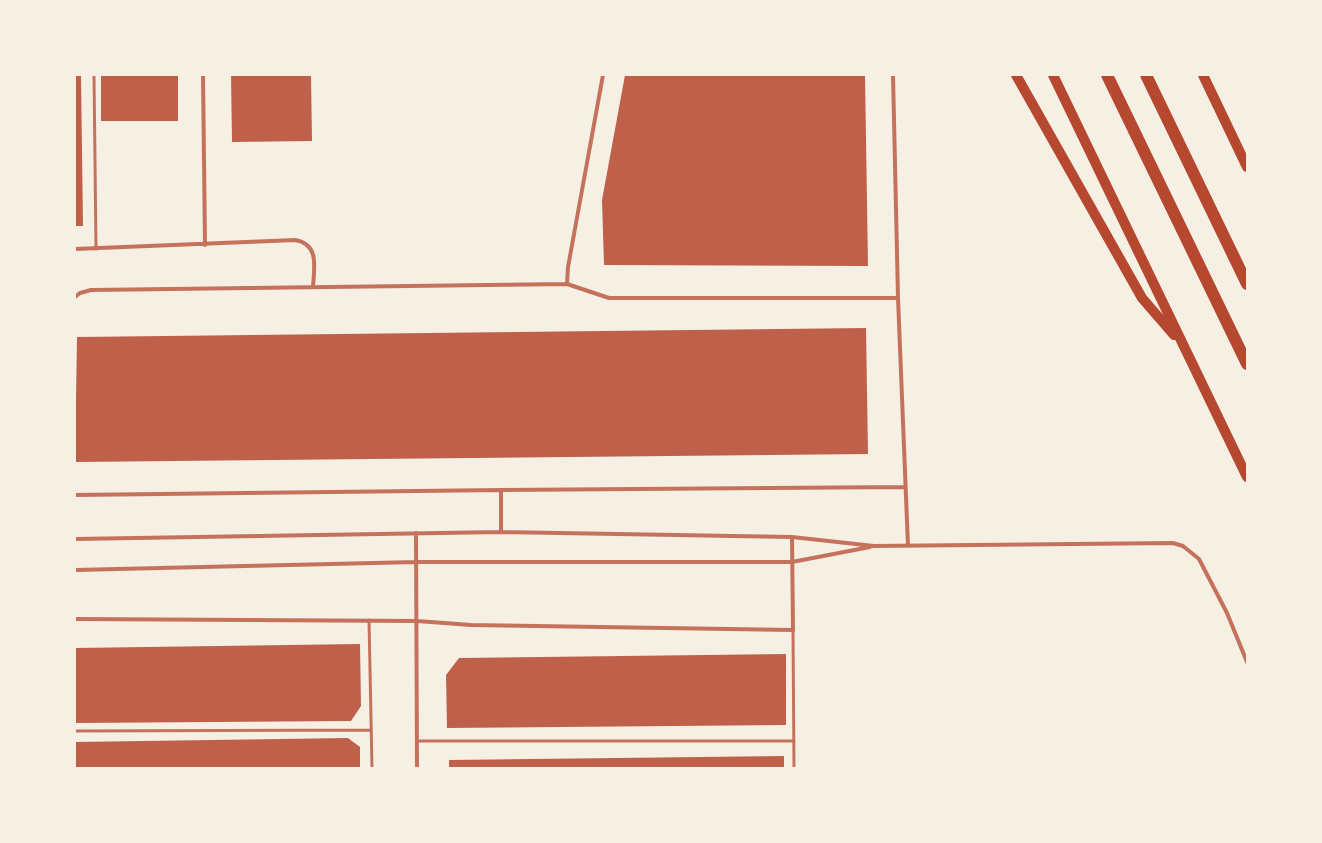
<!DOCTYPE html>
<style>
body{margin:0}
#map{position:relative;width:1322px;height:843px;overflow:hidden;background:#f6efe4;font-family:Lato,sans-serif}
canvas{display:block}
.frame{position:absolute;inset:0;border:76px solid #f6efe4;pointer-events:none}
</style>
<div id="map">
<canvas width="1322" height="843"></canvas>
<div class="frame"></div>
</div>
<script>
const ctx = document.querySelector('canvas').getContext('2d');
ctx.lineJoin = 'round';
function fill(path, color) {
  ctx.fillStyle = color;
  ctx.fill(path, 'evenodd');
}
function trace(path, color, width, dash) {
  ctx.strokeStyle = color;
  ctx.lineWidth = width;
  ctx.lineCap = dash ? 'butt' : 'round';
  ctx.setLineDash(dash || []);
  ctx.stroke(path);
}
fill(new Path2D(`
 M75,75H81L83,226H75Z
 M101,75H178V121H101Z
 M231,75H311L312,141L232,142Z
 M625,75H865L868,266L604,265L602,200Z
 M866,328L868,454L75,462L77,337Z
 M360,644L361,706L351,721L75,723V648Z
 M786,654V725L447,728L446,675L459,658Z
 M348,738L360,747V768H75V742Z
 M784,756V768H449V760Z`), '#bf614a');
trace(new Path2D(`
 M94,75L96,249
 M369,620L372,768
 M793,630L794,768
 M75,731L371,730
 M417,741H794`), '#c5725c', 3);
trace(new Path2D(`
 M203,75L205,245
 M893,75L898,298L908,546
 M75,249L295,240C320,244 314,268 313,287
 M567,284L568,267L603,75
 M75,297L80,293L91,290L567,284L609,298H898
 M501,490L905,487
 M75,495L501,490V532
 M416,533L417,768
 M75,539L501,532L792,537L874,546L1173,543L1183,546L1199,559L1227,613L1247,662
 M75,570L416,562H792L870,547
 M75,619L417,621L471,625L793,630L792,537`), '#c5725c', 4);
trace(new Path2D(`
 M1016,75L1142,298L1174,335
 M1053,75L1247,477
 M1203,75L1247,167`), '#b5482f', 10);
trace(new Path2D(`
 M1107,75L1247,364
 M1146,75L1247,284`), '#b5482f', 12);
</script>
